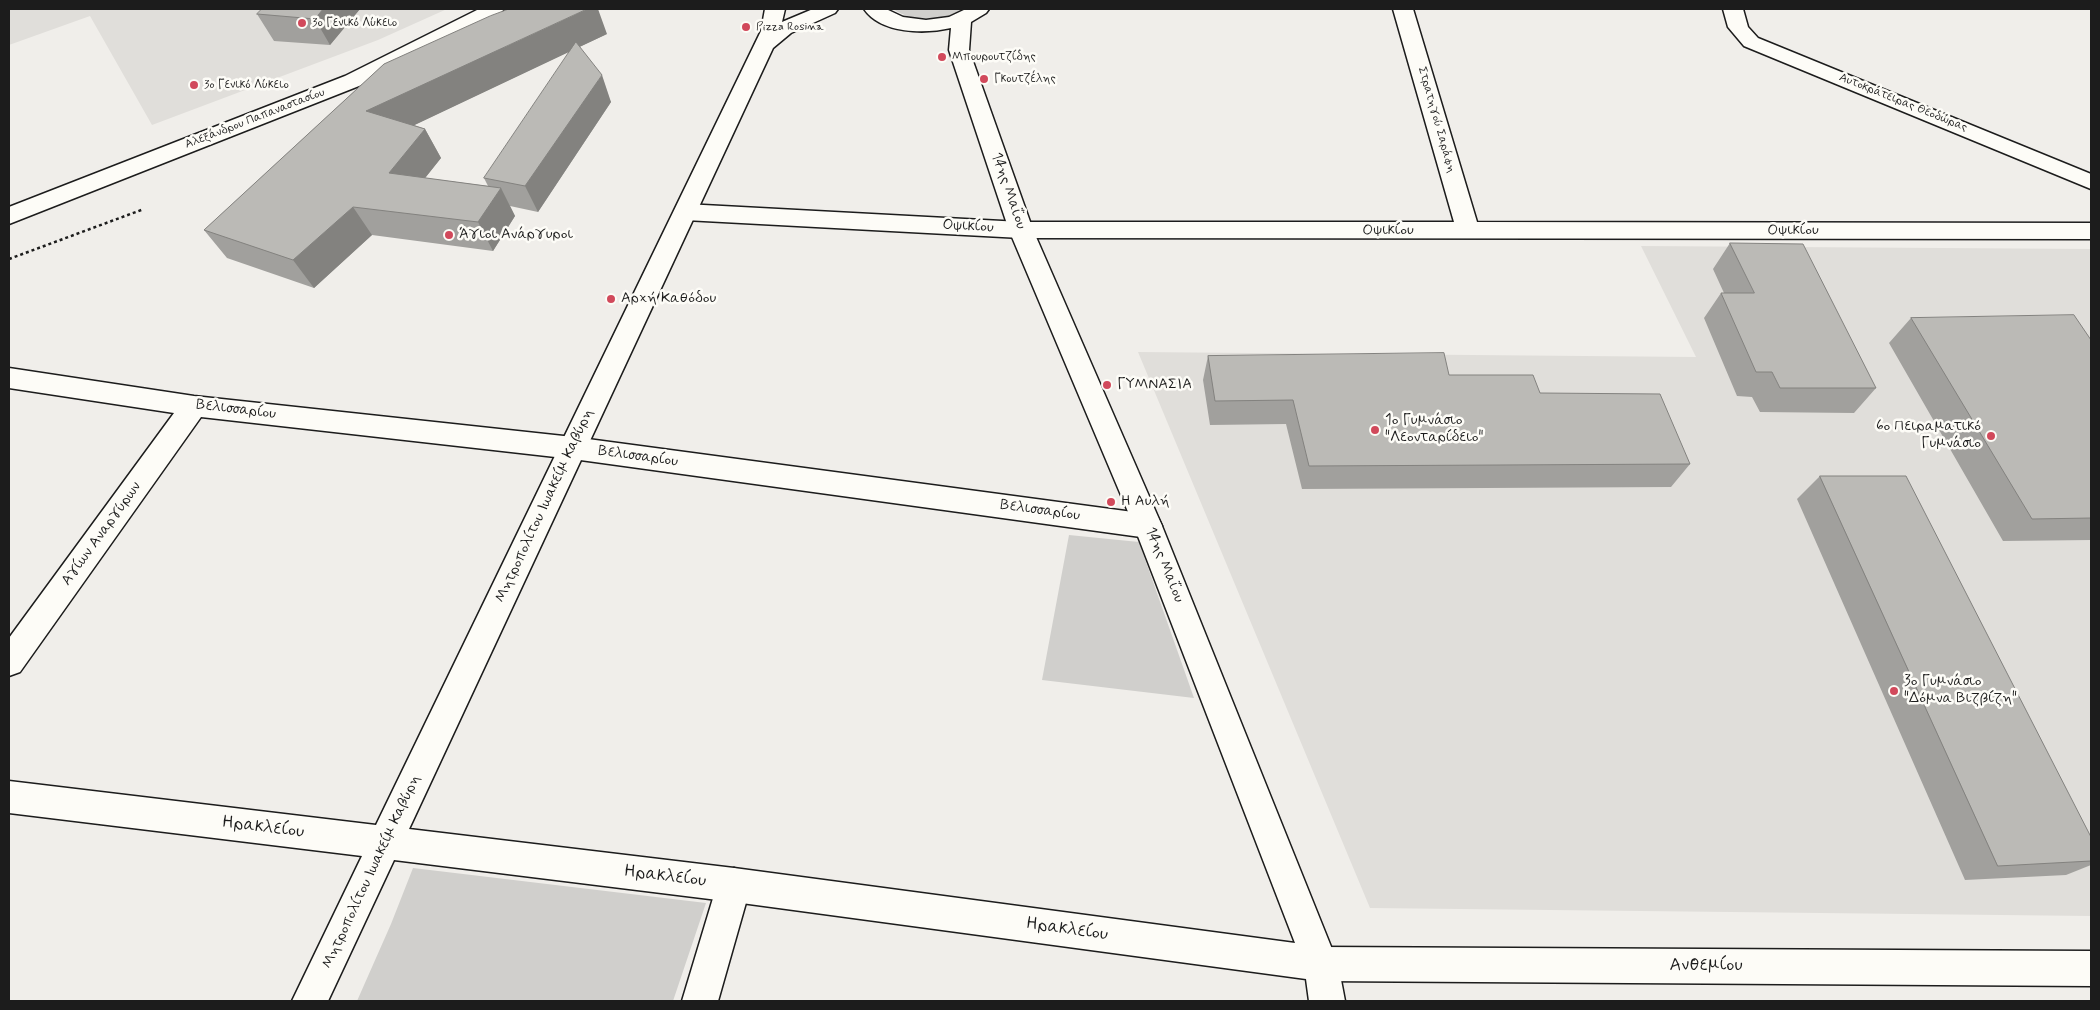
<!DOCTYPE html>
<meta charset="utf-8">
<style>
body{margin:0}
#map{position:relative;width:2100px;height:1010px;overflow:hidden;background:#f0eeea;font-family:Mynerve,sans-serif}
canvas{display:block}
.frame{position:absolute;inset:0;border:10px solid #1c1c1c;pointer-events:none}
</style>
<div id="map">
<canvas width="2100" height="1010"></canvas>
<div class="frame"></div>
</div>
<script>
const ctx = document.querySelector('canvas').getContext('2d');
ctx.lineJoin = 'round';
function fill(path, color) {
  ctx.fillStyle = color;
  ctx.fill(path, 'evenodd');
}
function trace(path, color, width, dash) {
  ctx.strokeStyle = color;
  ctx.lineWidth = width;
  ctx.lineCap = dash ? 'butt' : 'round';
  ctx.setLineDash(dash || []);
  ctx.stroke(path);
}
function drawText(font, color, halo, rows, align = 'center') {
  ctx.font = font + ' Mynerve,sans-serif';
  ctx.lineWidth = 5;
  ctx.setLineDash([]);
  ctx.textBaseline = 'middle';
  ctx.strokeStyle = halo;
  ctx.fillStyle = color;
  for (const [text, x, y, turn = 0] of rows) {
    ctx.save();
    ctx.translate(x, y);
    ctx.rotate((+turn || 0) * Math.PI / 180);
    ctx.textAlign = isNaN(turn) ? turn : align;
    if (halo) ctx.strokeText(text, 0, 0);
    ctx.fillText(text, 0, 0);
    ctx.restore();
  }
}
fill(new Path2D(`
 M9,9H447L378,40L152,125L90,16L9,45Z
 M1641,246L2091,249V916L1370,908L1138,352L1696,357Z`), '#e0deda');
fill(new Path2D(`
 M893,9H970C949,21 914,24 893,9Z
 M1069,535L1139,542L1194,698L1042,680Z
 M413,868L706,903L673,1001H357L391,924Z`), '#d0cfcc');
const street = new Path2D(`
 M1393,9H1413L1477,222L2091,223V239L1021,238L685,220L677,218L674,212L677,206L685,204L1021,222H1454Z
 M9,368L194,396L573,437L1148,514L1158,518L1162,526L1158,534L1148,538L573,459L201,417L20,672L9,676V638L174,413L9,388Z
 M734,868L746,873L751,885L718,1001H682L717,885L722,873Z
 M1321,947L2091,951V986L1321,981L1309,976L1304,964L1309,952Z`);
const secondary = new Path2D(`
 M479,9H504L501,13L359,86L9,224V207L345,76Z
 M765,9H785L782,22L813,9H838L835,13L791,33L773,48L409,829L734,868L1295,943L1134,526L1009,230L949,50L951,28C925,34 881,34 864,9H886L903,17L926,20L949,17L966,9H989L986,13L971,22L969,50L1033,230L1162,526L1338,964L1345,1001H1309L1306,979L734,902L394,860L328,1001H292L362,856L9,813V781L376,825L761,31Z
 M1723,9H1743L1748,27L1758,38L2091,174V189L1744,46L1728,27Z`);
trace(street, '#1c1c1c', 3);
trace(secondary, '#1c1c1c', 3);
trace(new Path2D(`
 M9,259L144,209`), '#1c1c1c', 2.5, [3, 3]);
fill(street, '#fdfcf7');
fill(secondary, '#fdfcf7');
fill(new Path2D(`
 M360,9L330,45L274,41L257,14Z
 M607,34L579,47L611,102L538,212L510,206L515,216L493,251L372,235L314,288L227,258L204,230L384,64ZM570,51L484,178L488,186L425,178L441,158L425,129L414,125Z
 M1730,243L1876,388L1854,413L1760,412L1752,397L1737,396L1704,318L1721,293H1724L1713,269Z
 M1911,318L2091,340V540L2003,541L1889,343Z
 M1208,356L1449,375L1540,393L1690,464L1671,487L1302,489L1286,424L1210,425L1203,380Z
 M1820,476L2091,837V865L2066,875L1965,880L1797,499Z`), '#a1a09d');
fill(new Path2D(`
 M323,9H360L330,45L315,19Z
 M587,9H598L607,34L383,140L366,111Z
 M602,75L611,102L538,212L525,186Z
 M425,129L441,158L406,202L389,173Z
 M501,188L515,216L493,251L478,222Z
 M353,207L372,235L314,288L293,260Z`), '#83827f');
const building = new Path2D(`
 M262,9H323L315,19L257,14Z
 M509,9H587L366,111L425,129L389,173L501,188L478,222L353,207L293,260L204,230L384,64L490,16Z
 M576,42L602,75L525,186L484,178Z
 M1730,243L1803,244L1876,388H1780L1772,372H1756L1721,293H1754Z
 M2074,315L2091,340V518L2032,519L1911,318Z
 M1444,353L1449,375H1533L1540,393L1660,394L1690,464L1309,466L1293,400L1215,401L1208,356Z
 M1820,476H1906L2091,837V861L1998,866Z`);
fill(building, '#bbbab6');
trace(building, '#83827f', 1);
for (const [x, y, r, color] of [
 [302,23,5,"#d1495b"],
 [746,27,5,"#d1495b"],
 [942,57,5,"#d1495b"],
 [984,79,5,"#d1495b"],
 [194,85,5,"#d1495b"],
 [449,235,5,"#d1495b"],
 [611,299,5,"#d1495b"],
 [1107,385,5,"#d1495b"],
 [1375,430,5,"#d1495b"],
 [1991,436,5,"#d1495b"],
 [1111,502,5,"#d1495b"],
 [1894,691,5,"#d1495b"]
]) {
  const dot = new Path2D();
  dot.arc(x, y, r, 0, 2 * Math.PI);
  ctx.fillStyle = color;
  ctx.fill(dot);
  trace(dot, '#fdfcf7', 2);
}
drawText('12px', '#1c1c1c', '#fdfcf7', [
 ["3ο Γενικό Λύκειο",312,23],
 ["Pizza Rosina",756,27],
 ["Μπουρουτζίδης",952,57],
 ["Γκουτζέλης",994,79],
 ["3o Γενικό Λύκειο",204,85]
], 'left');
drawText('12px', '#1c1c1c', '#fdfcf7', [
 ["Αυτοκράτειρας Θεοδώρας",1903,103,22],
 ["Αλεξάνδρου Παπαναστασίου",255,119,-21],
 ["Στρατηγού Σαράφη",1436,120,74]
]);
drawText('15px', '#1c1c1c', '#fdfcf7', [
 ["14ης Μαΐου",1008,191,71],
 ["Οψικίου",968,227,3],
 ["Οψικίου",1388,231],
 ["Οψικίου",1793,231],
 ["Βελισσαρίου",236,410,7],
 ["Βελισσαρίου",638,457,8],
 ["Μητροπολίτου Ιωακείμ Καβύρη",545,506,-65],
 ["Βελισσαρίου",1040,511,8],
 ["Αγίων Αναργύρων",102,534,-54],
 ["14ης Μαΐου",1164,565,68],
 ["Μητροπολίτου Ιωακείμ Καβύρη",372,872,-65]
]);
drawText('15px', '#1c1c1c', '#fdfcf7', [
 ["Άγιοι Ανάργυροι",459,235],
 ["Αρχή Καθόδου",621,299],
 ["ΓΥΜΝΑΣΙΑ",1117,385],
 ["1ο Γυμνάσιο",1385,421],
 ["\"Λεονταρίδειο\"",1385,438],
 ["6ο Πειραματικό",1981,427,"right"],
 ["Γυμνάσιο",1981,444,"right"],
 ["Η Αυλή",1121,502],
 ["3ο Γυμνάσιο",1904,682],
 ["\"Δόμνα Βιζβίζη\"",1904,699]
], 'left');
drawText('18px', '#1c1c1c', '#fdfcf7', [
 ["Ηρακλείου",263,828,7],
 ["Ηρακλείου",665,877,7],
 ["Ηρακλείου",1067,930,8],
 ["Ανθεμίου",1706,966]
]);
</script>
